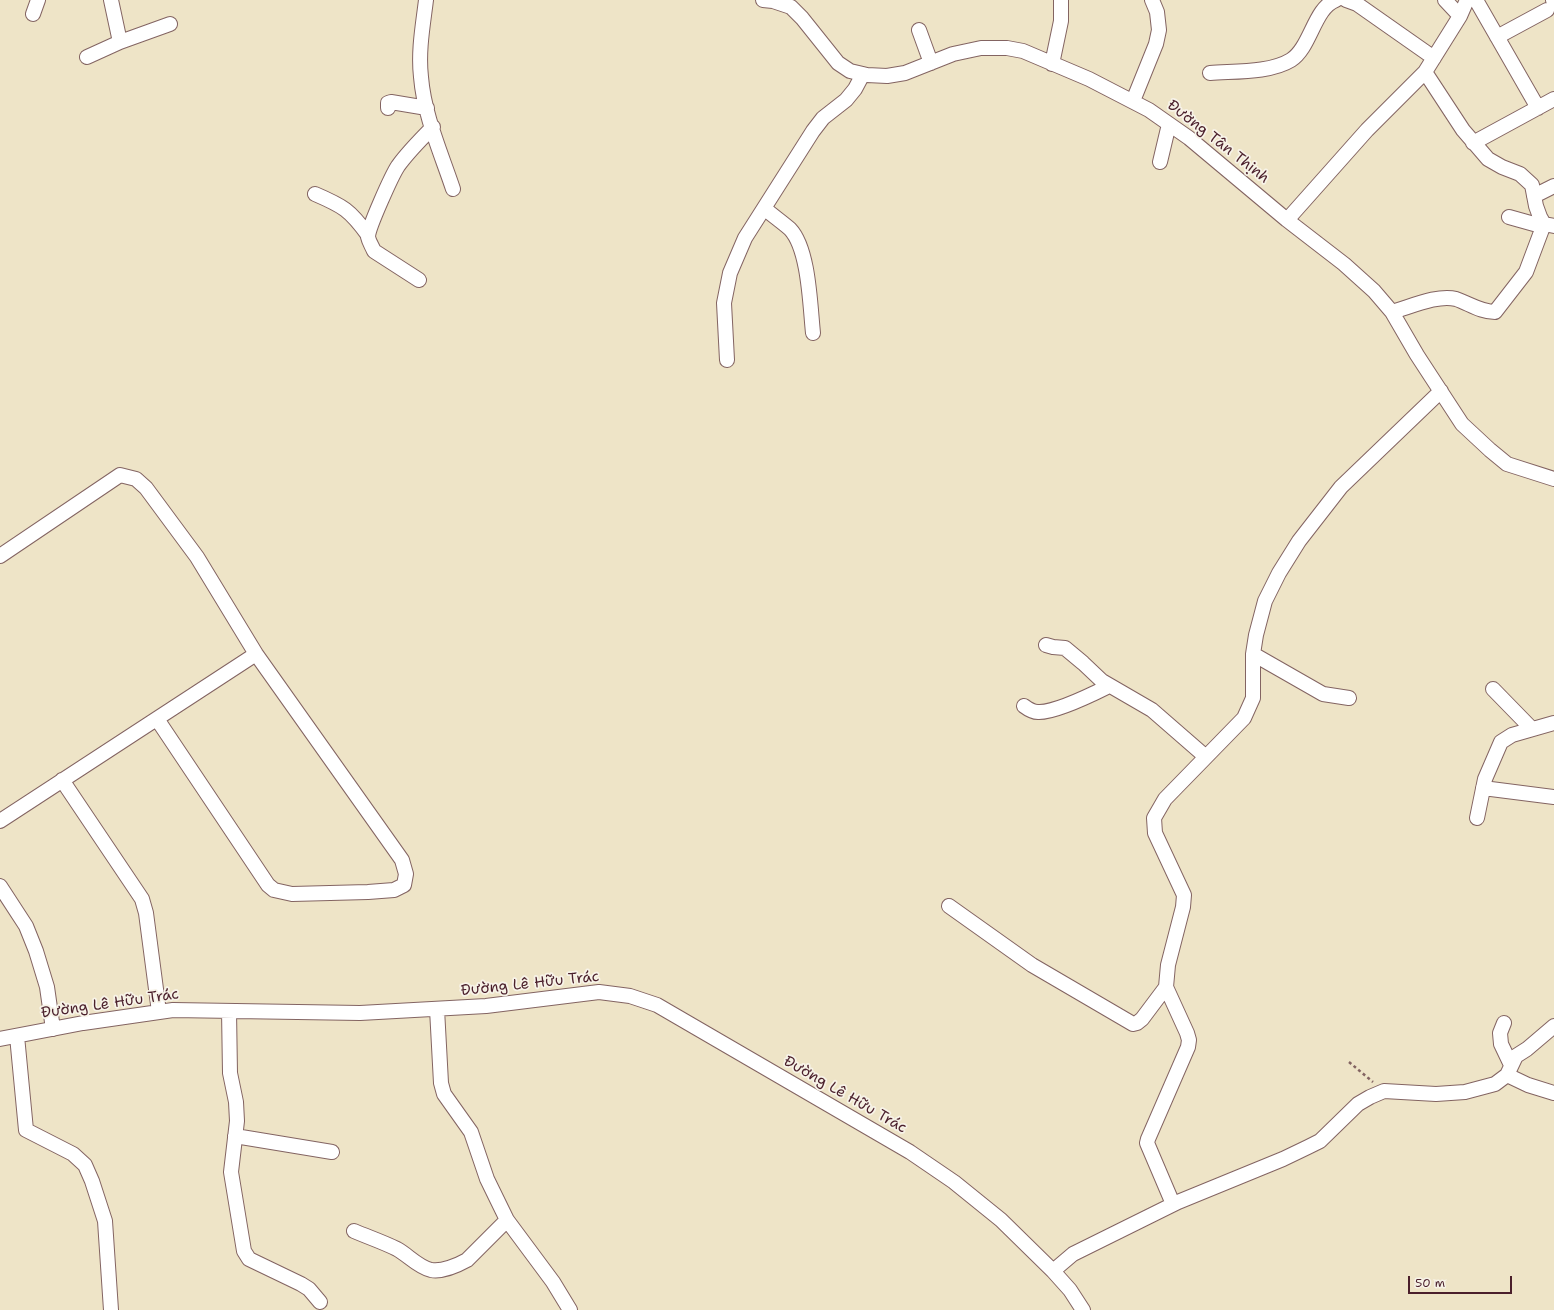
<!DOCTYPE html>
<meta charset="utf-8">
<style>
body{margin:0}
#map{position:relative;width:1554px;height:1310px;overflow:hidden;background:#eee4c7;font-family:"Shantell Sans",sans-serif}
canvas{display:block}
.scale{position:absolute;left:1408px;top:1276px;width:104px;height:18px;box-sizing:border-box;border:2px solid #4a1f2b;border-top:0;padding-left:5px;font-size:12px;line-height:14px;white-space:nowrap;color:#4a1f2b;-webkit-text-stroke:3px #f7f3e8;paint-order:stroke}
</style>
<div id="map">
<canvas width="1554" height="1310"></canvas>
<div class="scale">50 m</div>
</div>
<script>
const ctx = document.querySelector('canvas').getContext('2d');
ctx.lineJoin = 'round';
function trace(path, color, width, dash) {
  ctx.strokeStyle = color;
  ctx.lineWidth = width;
  ctx.lineCap = dash ? 'butt' : 'round';
  ctx.setLineDash(dash || []);
  ctx.stroke(path);
}
function drawText(font, color, halo, rows, align = 'center') {
  ctx.font = font + ' "Shantell Sans",sans-serif';
  ctx.lineWidth = 3.5;
  ctx.setLineDash([]);
  ctx.textBaseline = 'middle';
  ctx.strokeStyle = halo;
  ctx.fillStyle = color;
  for (const [text, x, y, turn = 0] of rows) {
    ctx.save();
    ctx.translate(x, y);
    ctx.rotate((+turn || 0) * Math.PI / 180);
    ctx.textAlign = isNaN(turn) ? turn : align;
    if (halo) ctx.strokeText(text, 0, 0);
    ctx.fillText(text, 0, 0);
    ctx.restore();
  }
}
const minor = new Path2D(`
 M111,0L120,42L170,24
 M426,0C423,25 418,51 421,77C424,115 441,153 453,189
 M763,0L773,1L791,7L802,18L838,63L850,71L867,75L887,76L905,73L953,54L981,48H1007L1023,51L1089,79L1149,110L1189,138L1287,220L1344,264L1374,291L1392,312L1417,355L1462,424L1490,450L1507,464L1554,479
 M1346,0L1357,4L1434,58
 M1445,0L1460,16
 M1476,0L1538,108
 M1553,0L1554,3
 M33,14L38,0
 M919,30L931,63
 M1497,37L1547,10
 M87,57L120,42
 M1052,64L1061,21V0
 M1425,72L1463,130L1488,159L1502,167L1520,174L1532,185L1536,206L1540,217L1544,224L1554,226
 M1210,73C1234,71 1270,73 1291,60C1311,47 1314,8 1336,0
 M1133,101L1156,44L1159,30L1157,12L1152,0
 M388,108V103L391,102L427,108
 M1473,143L1554,99
 M1160,162L1169,124
 M315,194C343,206 350,210 368,235
 M1534,196L1554,186
 M764,208C772,215 782,222 790,229C809,249 810,305 813,333
 M1509,217L1534,224L1542,221
 M1287,220L1367,130L1425,72L1460,16L1467,0
 M419,280L374,251C372,246 369,242 368,237C368,228 392,175 398,166C408,152 421,139 433,127
 M1392,312C1410,307 1438,294 1456,299C1470,304 1481,312 1495,312L1526,272L1544,224
 M727,360L724,303L730,273L745,238L813,131L823,118L846,100L855,89L863,74
 M0,556L120,475L136,479L146,488L197,557L256,654L402,860L406,874L404,885L394,890L368,892L292,894L274,890L268,885L157,719
 M1046,645L1053,647L1065,648L1083,663L1102,681L1152,710L1206,757
 M1253,654L1323,694L1349,698
 M1493,689L1532,729
 M1024,706C1028,709 1032,712 1038,712C1055,713 1093,694 1109,686
 M62,780L142,899L146,913L159,1012
 M1483,788L1554,797
 M1477,818L1485,779L1501,742L1512,735L1554,723
 M0,821L256,654
 M0,886L26,926L36,951L47,987L53,1029
 M949,906L1032,965L1133,1024L1137,1023L1142,1019L1166,987
 M437,1009L441,1083L444,1094L471,1132L487,1179L507,1220L553,1282L570,1310
 M229,1011L230,1073L236,1102L237,1121L231,1172L244,1251L249,1259L301,1284L309,1289L320,1302
 M1504,1023L1500,1033L1501,1044L1511,1065
 M17,1036L26,1130L73,1154L85,1165L92,1181L105,1221L111,1310
 M0,1039L83,1023L173,1010L360,1013L486,1006L599,992L630,996L657,1005L910,1152L954,1182L1001,1220L1053,1271
 M1507,1075L1528,1085L1554,1093
 M235,1136L332,1152
 M1173,1204L1147,1143L1148,1139L1188,1047L1189,1040L1187,1033L1166,987L1168,965L1183,907L1184,895L1155,833L1154,818L1165,799L1244,718L1253,698V654L1256,635L1265,601L1279,573L1299,541L1341,487L1441,391
 M354,1231C368,1237 383,1242 397,1249C408,1255 418,1267 431,1270C442,1272 458,1265 467,1260L507,1220
 M1083,1310L1070,1290L1053,1271L1073,1254L1178,1202L1283,1159L1308,1147L1320,1141L1358,1104L1370,1097L1384,1091L1436,1094L1465,1092L1495,1084L1507,1075L1516,1056L1527,1049L1554,1026`);
trace(minor, '#836462', 16);
trace(new Path2D(`
 M1349,1062L1373,1082`), '#836462', 2.5, [3, 3]);
trace(minor, '#fff', 14);
drawText('15px', '#4a1f2b', '#f7f3e8', [
 ["Đường Tân Thịnh",1218,142,38],
 ["Đường Lê Hữu Trác",530,984,-6],
 ["Đường Lê Hữu Trác",110,1004,-8],
 ["Đường Lê Hữu Trác",845,1095,30]
]);
</script>
